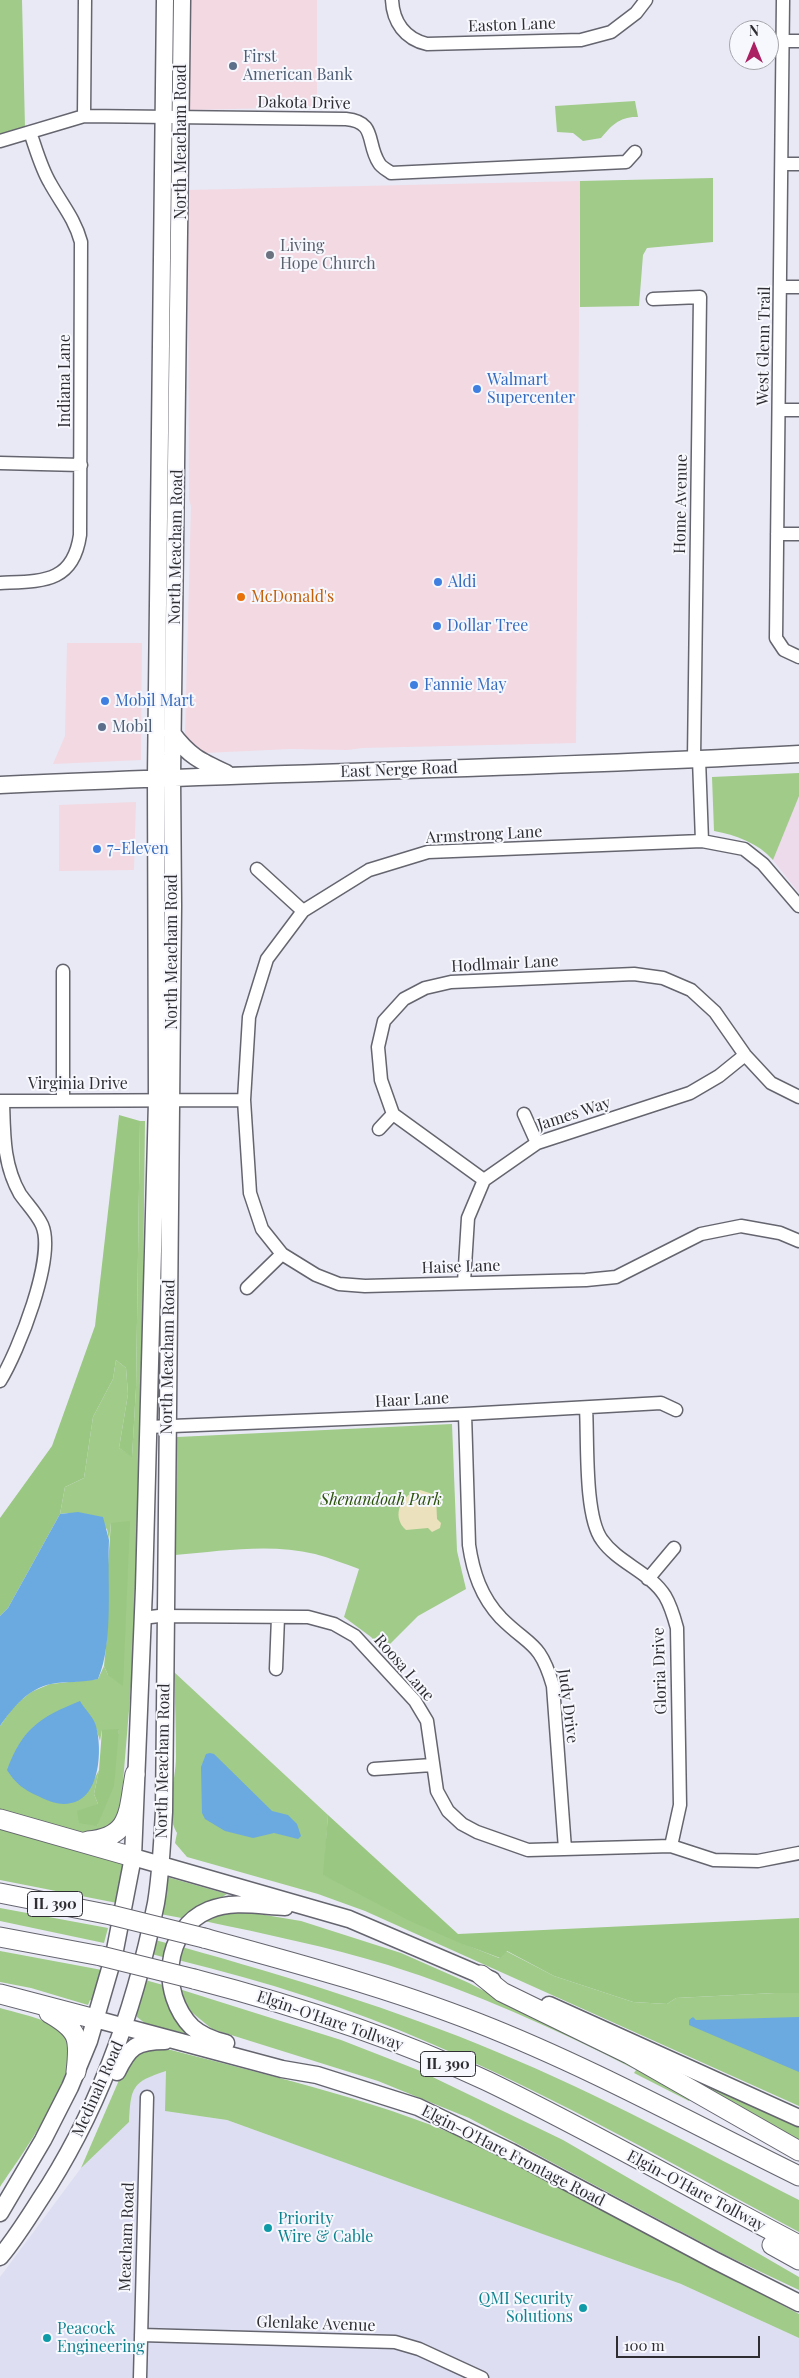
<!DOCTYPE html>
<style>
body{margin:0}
#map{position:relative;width:799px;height:2378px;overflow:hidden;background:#e9e9f5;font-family:"Playfair Display",serif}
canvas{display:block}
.north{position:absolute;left:729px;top:20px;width:50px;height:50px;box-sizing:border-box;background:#f7f7fe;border:1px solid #a6a6ac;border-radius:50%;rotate:0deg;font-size:14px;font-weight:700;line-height:20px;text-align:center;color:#2d2d32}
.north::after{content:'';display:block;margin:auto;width:18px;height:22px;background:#ab2063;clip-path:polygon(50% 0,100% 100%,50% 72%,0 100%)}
.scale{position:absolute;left:616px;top:2336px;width:144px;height:22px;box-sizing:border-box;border:2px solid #2d2d32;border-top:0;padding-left:6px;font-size:15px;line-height:18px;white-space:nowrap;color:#2d2d32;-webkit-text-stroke:4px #f7f7fe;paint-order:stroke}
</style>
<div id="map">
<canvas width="799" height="2378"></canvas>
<div class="north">N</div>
<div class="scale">100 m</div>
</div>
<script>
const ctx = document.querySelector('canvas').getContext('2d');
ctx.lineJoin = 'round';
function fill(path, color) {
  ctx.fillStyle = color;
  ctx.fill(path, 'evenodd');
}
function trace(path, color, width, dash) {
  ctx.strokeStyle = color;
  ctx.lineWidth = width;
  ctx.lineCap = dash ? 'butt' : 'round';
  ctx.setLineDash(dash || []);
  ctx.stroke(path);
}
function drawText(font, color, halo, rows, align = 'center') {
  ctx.font = font + ' "Playfair Display",serif';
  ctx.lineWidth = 4;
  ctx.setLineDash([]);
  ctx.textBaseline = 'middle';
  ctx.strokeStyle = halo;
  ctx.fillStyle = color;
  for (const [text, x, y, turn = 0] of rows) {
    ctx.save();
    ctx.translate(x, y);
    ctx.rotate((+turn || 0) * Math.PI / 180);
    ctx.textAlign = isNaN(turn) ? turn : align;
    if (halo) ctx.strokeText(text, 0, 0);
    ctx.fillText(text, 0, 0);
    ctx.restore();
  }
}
fill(new Path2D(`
 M190,0H317V107L190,110Z
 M580,181L576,743L363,748L347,750L290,749L205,753L185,736L191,506L189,499L188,190Z
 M67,643H142L141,760L53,764L65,736Z
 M136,802L134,870L59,871V805Z`), '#f2d9e2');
fill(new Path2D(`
 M166,2071V2111L227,2120L382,2175L681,2284L799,2338V2378H0V2277L81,2168L129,2122L130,2094L135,2085L149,2076Z`), '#dddef1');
fill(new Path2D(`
 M798,796H799V893L773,860Z`), '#eddaea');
fill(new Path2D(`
 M0,0H22L25,128L0,136Z
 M635,101L638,117C620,116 611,126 601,138L583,141L573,133L557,132L555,106Z
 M713,178V242L647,248L643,255L639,306L580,307V181Z
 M799,773V796L773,860C758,843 736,835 714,831L712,777Z
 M140,1121H145L142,1382L132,1674L121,1806L114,1825L87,1834L0,1811V1726L14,1706L31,1692L50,1684L98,1679L104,1666L108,1675L111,1523L109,1540L107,1529C88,1514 84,1511 60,1514L65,1487L84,1478L93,1417L113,1379L116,1360L126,1368L128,1394L119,1448L132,1456L136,1388ZM94,1722L100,1741L102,1730H119L97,1826L98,1804L94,1794L99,1770C85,1796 84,1804 53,1802Z
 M452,1424L457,1551L466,1589L418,1616L384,1650L371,1637L344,1617L359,1569C345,1564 330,1558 315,1554C270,1543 221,1551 175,1555L177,1437Z
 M174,1672L328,1815L324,1875C382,1904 438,1935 499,1958L506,1951L554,1976L633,2002L667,2004L676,1998L775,1993H799V2106L365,1911L318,1894L187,1857L175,1843L177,1833C164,1811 176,1781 176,1757C176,1729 175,1701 174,1672Z
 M0,1828L123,1863L117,1903L0,1880Z
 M167,1877L227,1894L187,1919L160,1914Z
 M0,1908L108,1928L104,1943L0,1921Z
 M241,1911L301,1921L401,1953L469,1983L516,2008L563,2028L690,2099L689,2101L634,2073L636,2070C556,2029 474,1992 388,1965C328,1947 266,1934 204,1921L228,1913Z
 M155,1940L170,1944L166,1958L152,1954Z
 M182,1947C289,1977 395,2009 497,2052C601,2095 699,2149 799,2200V2232C678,2167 558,2098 432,2044C351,2008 264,1981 178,1960Z
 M0,1951L102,1970L94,2002L90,2000L88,2005L31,1988L0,1982Z
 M145,1980L163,1985L169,2005L192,2035L146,2024L137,2017L136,2011Z
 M179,1989L341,2040L418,2070L563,2140L799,2277V2290L725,2255L469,2118L378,2081L212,2029L189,2010Z
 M0,2008C17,2013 53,2020 64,2033C90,2063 18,2160 0,2187Z
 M153,2048L171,2050C278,2078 387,2102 488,2149L799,2314V2338L681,2284L227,2120L165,2111L166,2071C131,2082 131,2088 129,2122L81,2168L126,2064L141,2050Z
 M702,2082L799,2127V2141L701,2085Z`), '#a0cb89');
fill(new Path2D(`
 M119,1115L140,1121L136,1388L132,1457L119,1448L128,1394L126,1368L116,1360L113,1379L93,1417L84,1478L65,1487L60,1514L8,1608L0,1616V1518L52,1446L95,1326Z
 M130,1521L123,1686L108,1675L104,1666L107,1636V1578L111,1523Z
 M119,1729L114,1786L97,1826L79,1823L77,1811L98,1804L94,1794L99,1770L102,1730Z
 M328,1815L458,1934L799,1918V1993H775L676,1998L667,2004L633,2002L554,1976L507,1951L500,1958L460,1943L410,1921L323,1875Z`), '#9ac782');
fill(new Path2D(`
 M420,1490L436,1495L437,1519L441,1523L440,1528L432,1532L428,1528L406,1530C390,1516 402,1493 420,1490Z`), '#ebe1bc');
fill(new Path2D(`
 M78,1512L103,1517L109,1540C107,1582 114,1642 98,1679C82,1683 66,1681 51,1684C27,1689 13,1708 0,1726V1616L8,1608L60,1514Z
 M80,1701C84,1708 92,1716 95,1723C103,1746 101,1798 71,1803C60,1806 48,1801 38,1796C24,1790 15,1783 7,1770C22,1729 40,1717 80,1701Z
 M210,1753L214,1754L272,1811L288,1815L297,1824L301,1836L298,1839L274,1833L253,1838L225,1831L205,1819L202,1813L201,1767L206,1754Z
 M693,2017L696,2020L799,2017V2072L689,2025V2020Z`), '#6ba9e1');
const minor = new Path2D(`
 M392,0C393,22 405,39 427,44L581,40L611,32L636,13L646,0
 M783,0L776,638L784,650L799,657
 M782,41H799
 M84,116L85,0
 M0,141L84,116L346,119C377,122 366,143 379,163C381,167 387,170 391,173L626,162L635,152
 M782,164H799
 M781,287H799
 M653,299L700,297L694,759
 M779,410H799
 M0,463L81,465
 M777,534H799
 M0,583C41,581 73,584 80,535L81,242C75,219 61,203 50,183C41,168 36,149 30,132
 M699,759L702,841
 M257,869L303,911
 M799,906L763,864L744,849L702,841L428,852L369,870L303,911L267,959L249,1017L244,1100L250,1193L262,1229L282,1254L316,1275L339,1284L365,1286L586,1280L616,1277L701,1234L741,1226L780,1233L799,1241
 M63,971V1100
 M0,1101L244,1100
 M524,1114L537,1143
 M379,1129L393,1114
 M484,1180L393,1114L381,1080L378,1047L384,1021L404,999L425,988L451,982L634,974L663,978L691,990L715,1012L745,1055L771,1083L799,1097
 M464,1282L468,1218L484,1180L537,1143L690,1093L719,1076L745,1055
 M247,1288L282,1254
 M0,1381C18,1352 56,1257 42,1225C37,1214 27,1204 20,1194C3,1164 4,1134 3,1101
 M586,1408C588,1439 584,1516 602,1540C618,1563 650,1572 665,1596C671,1606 674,1617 677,1628L680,1805L671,1846
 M465,1414L469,1545C473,1572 481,1597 501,1618C530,1647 540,1641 553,1686L565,1849
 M148,1427L465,1414L661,1403L676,1410
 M648,1579L674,1548
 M142,1618L159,1616L308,1617L334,1624L355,1636L415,1701L427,1721L437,1791L448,1811L462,1824L477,1832L528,1850L671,1846L714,1860L758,1861L799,1853
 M276,1669L278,1617
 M374,1769L432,1765
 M141,2335L395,2342L419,2349L482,2378
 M140,2378L147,2097`);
const major = new Path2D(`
 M172,733C189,756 200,761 226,773
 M0,785C266,772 533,769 799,754
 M133,1857L349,1919L492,1980
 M549,2005L799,2118
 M95,2019L282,2069L317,2075L418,2107L511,2152L714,2260L799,2303
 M226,2043C213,2040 202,2036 192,2027C159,1994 163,1929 209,1910C233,1900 260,1906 285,1907
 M117,2072C129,2047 136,2041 165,2041
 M0,2213L43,2140L70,2087L89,2041L114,1955L133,1857L144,1588L157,1101L156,777L165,0
 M0,2257C15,2239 27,2220 39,2201C99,2111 135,2009 156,1903C161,1873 162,1842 164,1812L173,906L172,776L182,0`);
const highway = new Path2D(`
 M0,1819L133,1857
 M88,1841C132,1837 128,1811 135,1774
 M0,1893L111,1915
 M0,1937L101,1956
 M204,1938C296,1963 389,1988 478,2023C588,2066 693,2124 799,2176
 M481,1975L502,1992L629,2054L799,2151
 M194,1979C294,2005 394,2037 487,2081C593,2132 695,2191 799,2245
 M0,1994L95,2019
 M49,2013C79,2030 80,2038 76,2072
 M772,2245L799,2260`);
trace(minor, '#65656f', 15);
trace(major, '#65656f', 19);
trace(highway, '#65656f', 21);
trace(minor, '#fff', 12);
trace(major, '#fff', 16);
trace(highway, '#fff', 19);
const highwayBridge = new Path2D(`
 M111,1915L204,1938
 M101,1956L194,1979`);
trace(highwayBridge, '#65656f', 21, []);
trace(highwayBridge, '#fff', 19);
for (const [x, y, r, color] of [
 [233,66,5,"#5c6f8a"],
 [270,255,5,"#6b7280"],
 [477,389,5,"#3f7fe0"],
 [438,582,5,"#3f7fe0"],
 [241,597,5,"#e8710a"],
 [437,626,5,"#3f7fe0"],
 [414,685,5,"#3f7fe0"],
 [105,701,5,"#3f7fe0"],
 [102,727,5,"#5c6f8a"],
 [97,849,5,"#3f7fe0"],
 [268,2228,5,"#0f9aa8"],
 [583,2308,5,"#0f9aa8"],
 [47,2338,5,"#0f9aa8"]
]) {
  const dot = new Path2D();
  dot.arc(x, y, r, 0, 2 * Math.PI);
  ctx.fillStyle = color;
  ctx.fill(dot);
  trace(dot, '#f7f7fe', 2);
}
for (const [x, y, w] of [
 [55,1904,55],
 [448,2064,55]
]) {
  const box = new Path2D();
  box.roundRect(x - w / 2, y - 12.5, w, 25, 4);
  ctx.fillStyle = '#f7f7fe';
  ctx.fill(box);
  trace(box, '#2d2d32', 1);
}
drawText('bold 15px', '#2d2d32', null, [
 ["IL 390",55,1904],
 ["IL 390",448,2064]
]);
drawText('16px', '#2d2d32', '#f7f7fe', [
 ["Easton Lane",512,25,-2],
 ["Dakota Drive",304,103,1],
 ["North Meacham Road",181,142,-90],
 ["West Glenn Trail",764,346,-89],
 ["Indiana Lane",65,381,-90],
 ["Home Avenue",681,504,-89],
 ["North Meacham Road",176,547,-89],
 ["East Nerge Road",399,770,-2],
 ["Armstrong Lane",484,835,-3],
 ["North Meacham Road",172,952,-90],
 ["Hodlmair Lane",505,964,-3],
 ["Virginia Drive",78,1084],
 ["James Way",574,1114,-18],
 ["Haise Lane",461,1267,-2],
 ["North Meacham Road",168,1357,-89],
 ["Haar Lane",412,1400,-3],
 ["Roosa Lane",404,1668,49],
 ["Gloria Drive",660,1671,-92],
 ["Judy Drive",568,1706,83],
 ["North Meacham Road",163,1761,-89],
 ["Elgin-O'Hare Tollway",330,2021,19],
 ["Medinah Road",98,2089,-66],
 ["Elgin-O'Hare Frontage Road",513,2156,27],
 ["Elgin-O'Hare Tollway",696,2191,28],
 ["Meacham Road",127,2237,-88],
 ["Glenlake Avenue",316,2324,2]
]);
drawText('16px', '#4e5e75', '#f7f7fe', [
 ["First",243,57],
 ["American Bank",243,75],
 ["Mobil",112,727]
], 'left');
drawText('16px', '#5b616d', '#f7f7fe', [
 ["Living",280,246],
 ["Hope Church",280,264]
], 'left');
drawText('16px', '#366cbe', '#f7f7fe', [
 ["Walmart",487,380],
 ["Supercenter",487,398],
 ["Aldi",448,582],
 ["Dollar Tree",447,626],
 ["Fannie May",424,685],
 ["Mobil Mart",115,701],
 ["7-Eleven",107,849]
], 'left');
drawText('16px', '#c56008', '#f7f7fe', [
 ["McDonald's",251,597]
], 'left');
drawText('italic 16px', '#295109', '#f7f7fe', [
 ["Shenandoah Park",381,1500]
]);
drawText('16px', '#0d838f', '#f7f7fe', [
 ["Priority",278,2219],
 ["Wire & Cable",278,2237],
 ["QMI Security",573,2299,"right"],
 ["Solutions",573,2317,"right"],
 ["Peacock",57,2329],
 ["Engineering",57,2347]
], 'left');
</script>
